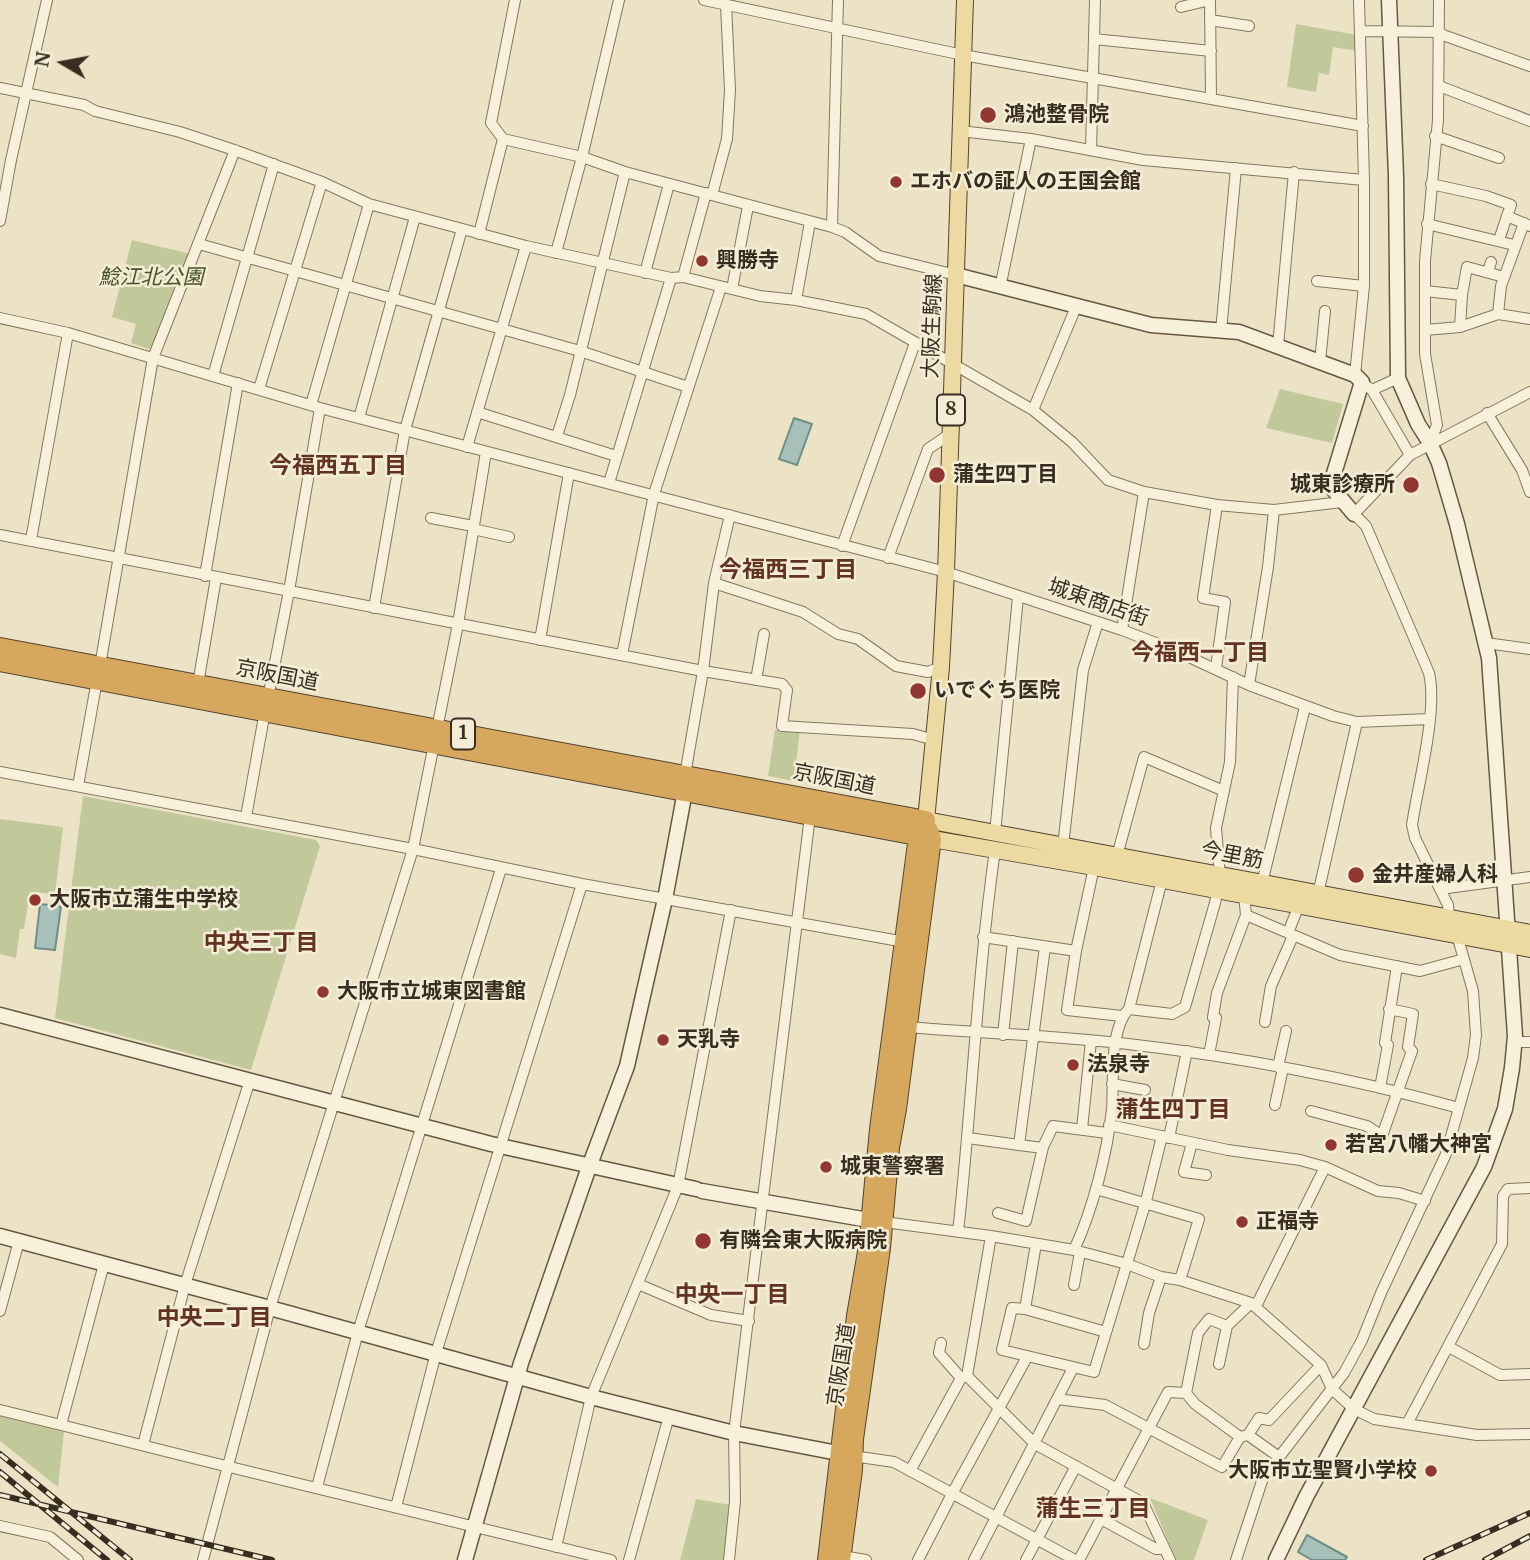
<!DOCTYPE html>
<meta charset="utf-8">
<style>
body{margin:0}
#map{position:relative;width:1530px;height:1560px;overflow:hidden;background:#ece3c7;font-family:Merriweather,serif}
canvas{display:block}
.north{position:absolute;left:28px;top:28px;width:70px;height:70px;-webkit-text-stroke:5px #f4edd6;paint-order:stroke;rotate:280deg;font-size:19px;font-weight:700;line-height:28px;text-align:center;color:#382d20}
.north::after{content:'';display:block;margin:auto;width:24px;height:32px;background:#382d20;clip-path:polygon(50% 0,100% 100%,50% 72%,0 100%)}
</style>
<div id="map">
<canvas width="1530" height="1560"></canvas>
<div class="north">N</div>
</div>
<script>
const ctx = document.querySelector('canvas').getContext('2d');
ctx.lineJoin = 'round';
function fill(path, color) {
  ctx.fillStyle = color;
  ctx.fill(path, 'evenodd');
}
function trace(path, color, width, dash) {
  ctx.strokeStyle = color;
  ctx.lineWidth = width;
  ctx.lineCap = dash ? 'butt' : 'round';
  ctx.setLineDash(dash || []);
  ctx.stroke(path);
}
function drawText(font, color, halo, rows, align = 'center') {
  ctx.font = font + ' Merriweather,"Noto Sans JP",serif';
  ctx.lineWidth = 5;
  ctx.setLineDash([]);
  ctx.textBaseline = 'middle';
  ctx.strokeStyle = halo;
  ctx.fillStyle = color;
  for (const [text, x, y, turn = 0] of rows) {
    ctx.save();
    ctx.translate(x, y);
    ctx.rotate((+turn || 0) * Math.PI / 180);
    ctx.textAlign = isNaN(turn) ? turn : align;
    if (halo) ctx.strokeText(text, 0, 0);
    ctx.fillText(text, 0, 0);
    ctx.restore();
  }
}
fill(new Path2D(`
 M1296,24L1357,35V51L1333,47L1329,75L1319,73L1316,92L1287,87Z
 M132,240L191,254L153,347L148,349L131,343L136,324L112,317Z
 M1280,389L1343,404L1332,443L1266,428Z
 M800,729L794,781L768,776L775,730Z
 M83,796L316,840L320,846L251,1070L55,1018Z
 M0,819L63,827L55,894L30,892L24,929H20L16,958L0,954Z
 M0,1416L64,1432L58,1487L0,1441Z
 M1150,1498L1208,1520L1194,1560H1176Z
 M696,1499L731,1505L724,1560H680Z`), '#c1c99b');
const water = new Path2D(`
 M794,418L812,424L797,465L779,459Z
 M40,904L61,906L55,950L35,948Z
 M1307,1535L1347,1557L1345,1560H1312L1298,1552Z`);
fill(water, '#a8c0ba');
trace(water, '#6f8e88', 2);
const street = new Path2D(`
 M515,0L491,123L503,139L582,157L625,172L832,227L845,232L879,256L956,275
 M704,0L963,55L1363,126
 M1210,0L1211,99
 M1181,7L1210,0
 M1210,20L1249,26
 M1360,31L1440,32
 M1440,34L1530,66
 M1094,39L1211,51
 M1439,86L1530,121
 M0,88L84,105L95,111L180,132L234,150L322,182L369,204L526,246L671,278L683,277L760,296L796,300L866,314L1033,410L1072,442L1108,480L1144,492L1217,505L1274,510L1342,502
 M960,131L1031,139L1143,160L1364,180
 M1435,136L1499,158
 M1091,150L1095,0
 M1431,184L1486,196L1511,205L1507,216L1530,226
 M712,195L727,139L730,90L726,5
 M0,221L11,160L47,0
 M1427,224L1514,245
 M832,227L838,0
 M479,234L503,139
 M1499,240L1507,216
 M199,244L580,351L688,387
 M556,253L582,157L619,0
 M1488,272L1491,262
 M645,273L669,184
 M683,277L706,193
 M1317,281L1364,286
 M1000,288L1031,139
 M732,289L748,206
 M1425,291L1462,295
 M796,300L810,222
 M1498,314L1501,286L1524,223
 M0,318L68,333L320,408L946,572L1122,630L1174,650L1249,685L1333,716L1357,722L1430,719
 M1460,327L1462,295L1467,267L1504,277
 M1425,330L1460,327L1498,314L1530,319
 M1221,331L1236,168
 M1278,346L1294,172
 M1320,362L1325,311
 M1355,375L1364,286V180L1359,0
 M213,376L274,164
 M1368,387L1372,390L1398,378
 M259,389L322,182
 M1372,390L1410,455
 M311,405L369,204
 M1033,410L1076,307
 M477,412L616,456
 M1487,413L1522,470L1530,492
 M359,418L415,217
 M557,436L570,395L625,172
 M1430,442L1437,425L1425,354V261L1438,120L1439,0
 M467,447L526,246
 M609,483L671,278
 M431,518L473,526
 M473,529L509,537
 M0,535L703,671L782,684L787,690L782,726L913,734L934,740
 M31,540L68,333
 M842,546L915,343
 M888,558L928,449L950,434
 M205,576L238,383
 M714,583L803,612L838,634L858,639L896,666L928,672L941,667
 M374,608L405,430L462,229
 M1122,630L1144,492
 M540,640L569,473
 M1486,643L1530,649
 M622,655L654,494L721,287
 M100,666L153,358L235,150
 M1216,668L1225,602L1203,598L1217,505
 M756,680L764,634
 M198,684L216,578
 M1249,685L1268,567L1274,510
 M268,698L289,591L320,408
 M0,772L413,849L582,884L905,942
 M685,775L703,671L714,583L730,515
 M78,786L97,680
 M246,817L265,711
 M995,833L1018,597
 M1063,846L1083,670L1098,622
 M1117,856L1144,757L1224,791
 M1094,867L1076,951L1067,1010L1122,1016
 M1262,883L1305,707
 M1440,889L1415,838L1412,825C1418,784 1438,711 1429,673L1366,526L1354,514L1410,455L1530,392
 M1318,894L1357,722
 M1246,915L1340,955L1420,971L1464,959
 M1288,933L1299,905
 M983,937L1076,951
 M1129,1009L1172,1014L1185,1007L1215,903L1220,876L1216,828L1230,762L1233,677
 M1265,1022L1271,986L1293,936
 M907,1027C978,1033 1049,1035 1120,1043C1234,1056 1348,1077 1459,1108
 M1003,1035L1013,941
 M1515,1042H1530
 M1209,1055L1216,1018L1213,1017L1217,993L1246,915L1244,895
 M1278,1067L1286,1031
 M1112,1084L1145,1090
 M1380,1088L1388,1045L1385,1043L1397,966
 M1275,1105L1283,1068
 M1311,1111L1367,1126L1382,1136L1412,1051L1408,1047L1413,1014L1389,1009
 M1109,1125L1228,1150L1300,1160L1325,1167L1378,1191L1399,1193L1425,1201
 M1082,1129L1091,1041
 M968,1138L1019,1145L1045,947
 M1169,1138L1187,1051
 M1192,1143L1184,1172L1206,1175
 M1019,1145L1043,1148
 M1096,1189L1199,1219L1180,1280
 M998,1213L1026,1221L1043,1147L1053,1126L1107,1133
 M884,1222L991,1236L1074,1250L1127,1264L1161,1277L1180,1280L1251,1303L1321,1365L1332,1389L1354,1409L1374,1419L1477,1435L1530,1434
 M958,1232C972,1105 977,977 995,850
 M991,1236L967,1376L1035,1444L1143,1503L1170,1560
 M1036,1244L1025,1309L1012,1308L1002,1350L1094,1372L1146,1201L1162,1136
 M1074,1250C1093,1209 1107,1154 1112,1109C1114,1081 1109,1029 1129,1009L1162,880
 M104,1264L61,1425C244,1471 427,1516 611,1560
 M638,1284L711,1315L749,1321
 M1074,1285L1080,1252
 M1256,1306L1325,1167
 M1025,1309L1106,1332
 M0,1311L19,1241
 M941,1343L939,1353L961,1378
 M1144,1344L1149,1313L1161,1277
 M1449,1347L1500,1375L1530,1374
 M1219,1364L1227,1326
 M1186,1393L1195,1404L1240,1437
 M1057,1399L1105,1405L1222,1467L1240,1437L1248,1435L1279,1457
 M0,1410L61,1425
 M1407,1424L1502,1244L1503,1196L1508,1189L1530,1188
 M1248,1435L1259,1418L1269,1420L1321,1365
 M143,1445L185,1285L250,1080
 M853,1456L894,1462L1075,1560
 M910,1471L961,1378L967,1376
 M317,1487L358,1332L501,869
 M396,1507L436,1353L582,884
 M1101,1519L1156,1549H1164
 M0,1526L50,1537L78,1560
 M556,1547L591,1397L678,1186L731,910
 M842,1556L866,1560
 M203,1560L270,1308L413,849L458,624L486,452
 M629,1560L669,1416
 M729,1560L735,1501L734,1433L810,816
 M918,1560L952,1494L1027,1357
 M974,1560L1073,1368
 M1026,1560L1076,1466
 M1079,1560L1168,1392L1186,1393L1198,1333L1209,1319L1227,1326L1251,1303
 M1236,1560L1263,1478L1344,1373L1362,1340L1381,1293L1446,1154L1473,1058L1476,1035L1473,991L1457,935L1449,918L1448,905L1440,889L1530,877`);
const secondary = new Path2D(`
 M956,275L1151,325L1239,332L1355,375L1362,382L1332,480L1333,489L1354,514
 M0,1015L491,1144L696,1189
 M702,1191L880,1222
 M0,1236L270,1308L591,1397L734,1433L848,1455
 M465,1560L521,1363L589,1167L627,1066L665,899L685,791
 M1276,1560L1306,1497L1484,1167L1505,1109L1512,1068L1515,1036L1489,658L1457,524L1439,463L1430,443L1418,424L1398,378L1396,176L1389,0`);
const primary = new Path2D(`
 M965,0L946,572L941,667L926,820L1530,933
 M932,839L1094,867L1530,949`);
const highway = new Path2D(`
 M0,647L926,820
 M0,662L932,839
 M827,1560L856,1316L868,1246L879,1129L918,836L922,828
 M841,1560L853,1470L854,1439L881,1248L890,1148L897,1109L932,839L929,830`);
trace(street, '#86765d', 12);
trace(secondary, '#685740', 17);
trace(primary, '#554431', 18);
trace(highway, '#554431', 20);
trace(street, '#f7f0da', 10);
trace(secondary, '#f7f0da', 14);
trace(primary, '#ecdaa2', 16);
trace(highway, '#d5a85e', 18);
const rail = new Path2D(`
 M0,1454L130,1560
 M0,1472L107,1560
 M0,1495L272,1560
 M1426,1560L1530,1513
 M1485,1560L1530,1536`);
trace(rail, '#382d20', 6);
trace(rail, '#f4edd6', 3.5, [10]);
for (const [x, y, r, color] of [
 [988,115,9,"#923631"],
 [896,182,7,"#923631"],
 [702,261,7,"#923631"],
 [937,475,9,"#923631"],
 [1411,485,9,"#923631"],
 [918,691,9,"#923631"],
 [1356,875,9,"#923631"],
 [35,900,7,"#923631"],
 [323,992,7,"#923631"],
 [663,1040,7,"#923631"],
 [1073,1065,7,"#923631"],
 [1331,1145,7,"#923631"],
 [826,1167,7,"#923631"],
 [1242,1222,7,"#923631"],
 [703,1241,9,"#923631"],
 [1431,1471,7,"#923631"]
]) {
  const dot = new Path2D();
  dot.arc(x, y, r, 0, 2 * Math.PI);
  ctx.fillStyle = color;
  ctx.fill(dot);
  trace(dot, '#f4edd6', 2.5);
}
for (const [x, y, w] of [
 [951,410,28],
 [463,734,24]
]) {
  const box = new Path2D();
  box.roundRect(x - w / 2, y - 15.5, w, 31, 5);
  ctx.fillStyle = '#f4edd6';
  ctx.fill(box);
  trace(box, '#382d20', 2);
}
drawText('bold 19px', '#382d20', null, [
 ["8",951,410],
 ["1",463,734]
]);
drawText('bold 21px', '#382d20', '#f4edd6', [
 ["鴻池整骨院",1004,115],
 ["エホバの証人の王国会館",910,182],
 ["興勝寺",716,261],
 ["蒲生四丁目",953,475],
 ["城東診療所",1395,485,"right"],
 ["いでぐち医院",934,691],
 ["金井産婦人科",1372,875],
 ["大阪市立蒲生中学校",49,900],
 ["大阪市立城東図書館",337,992],
 ["天乳寺",677,1040],
 ["法泉寺",1087,1065],
 ["若宮八幡大神宮",1345,1145],
 ["城東警察署",840,1167],
 ["正福寺",1256,1222],
 ["有隣会東大阪病院",719,1241],
 ["大阪市立聖賢小学校",1417,1471,"right"]
], 'left');
drawText('italic 21px', '#455328', '#f4edd6', [
 ["鯰江北公園",151,278]
]);
drawText('21px', '#382d20', '#f4edd6', [
 ["大阪生駒線",933,326,-88],
 ["城東商店街",1098,603,19],
 ["京阪国道",277,676,11],
 ["京阪国道",834,780,11],
 ["今里筋",1232,856,11],
 ["京阪国道",842,1365,-81]
]);
drawText('bold 23px', '#623322', '#f4edd6', [
 ["今福西五丁目",338,466],
 ["今福西三丁目",788,570],
 ["今福西一丁目",1200,653],
 ["中央三丁目",261,943],
 ["蒲生四丁目",1173,1110],
 ["中央一丁目",732,1295],
 ["中央二丁目",214,1318],
 ["蒲生三丁目",1093,1509]
]);
</script>
